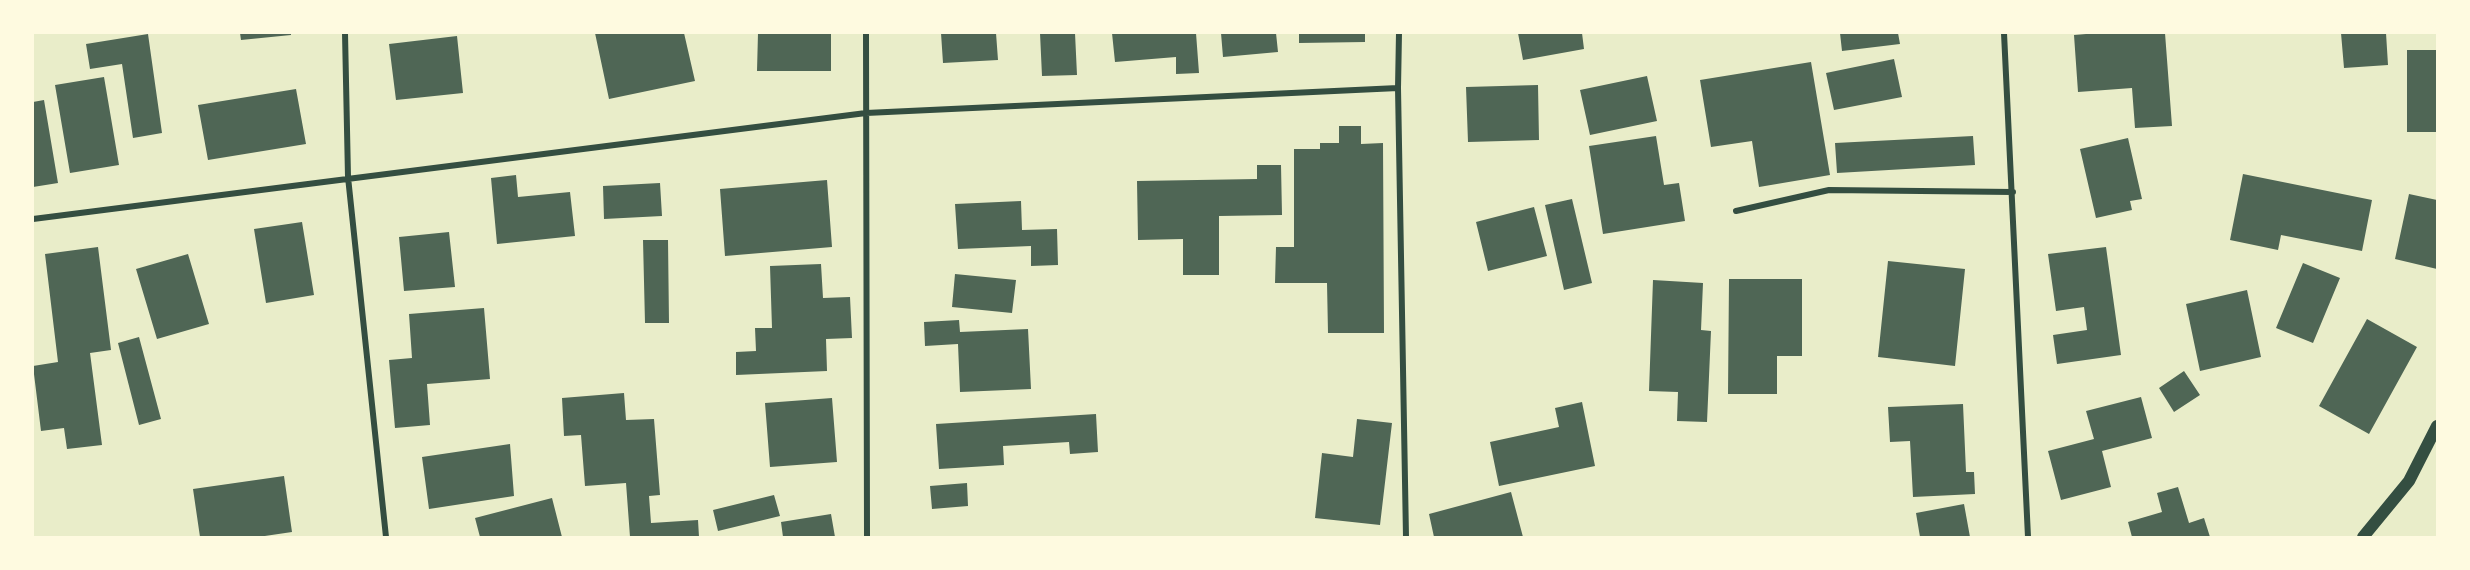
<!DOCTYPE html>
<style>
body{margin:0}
#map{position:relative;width:2470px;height:570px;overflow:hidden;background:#e9edc9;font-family:Raleway,sans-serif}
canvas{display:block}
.frame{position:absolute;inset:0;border:34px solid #fefae0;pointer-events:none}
</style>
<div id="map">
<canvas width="2470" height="570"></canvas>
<div class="frame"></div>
</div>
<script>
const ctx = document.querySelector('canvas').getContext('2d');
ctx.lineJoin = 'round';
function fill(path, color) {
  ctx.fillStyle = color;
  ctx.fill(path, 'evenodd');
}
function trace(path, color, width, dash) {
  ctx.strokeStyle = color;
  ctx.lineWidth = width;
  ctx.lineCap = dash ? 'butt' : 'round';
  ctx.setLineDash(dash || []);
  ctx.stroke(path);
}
fill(new Path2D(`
 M240,33H291V35L241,40Z
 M595,33H684L695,81L609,99Z
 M758,33H831V71H757Z
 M941,33H996L998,60L943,63Z
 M1040,33H1075L1077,75L1042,76Z
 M1112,33H1196L1199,73L1176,74V57L1115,62Z
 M1221,33H1276L1278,52L1223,57Z
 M1299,33H1365V42L1299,43Z
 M1518,33H1582L1584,49L1523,60Z
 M1840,33H1898L1900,44L1842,51Z
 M2098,33H2165L2172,126L2135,128L2132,88L2078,92L2074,35Z
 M2341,33H2386L2388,65L2344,68Z
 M148,34L162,133L133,138L122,64L90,69L86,44Z
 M457,36L463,93L396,100L389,44Z
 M2407,50H2437V132H2407Z
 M1894,59L1902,97L1834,110L1826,73Z
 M1811,62L1830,175L1759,187L1752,141L1711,147L1700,80Z
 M1647,76L1657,121L1590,135L1580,90Z
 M104,77L119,165L70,173L55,85Z
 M1538,85L1539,140L1468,142L1466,87Z
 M296,89L306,144L208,160L198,105Z
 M44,100L58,183L33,187V102Z
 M1339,126H1361V144L1383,143L1384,333H1328L1327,283H1275L1276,247H1294V149H1320V143H1339Z
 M1656,136L1664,185L1679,183L1685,221L1603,234L1589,146Z
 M1973,136L1975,165L1837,173L1835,143Z
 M2128,138L2142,199L2130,201L2132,210L2096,218L2080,149Z
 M1257,165H1281L1282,215L1219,216V275H1183V239L1138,240L1137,181L1257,179Z
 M2243,174L2372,200L2362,251L2281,235L2278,250L2230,240Z
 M516,175L518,197L570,192L575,236L497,244L491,178Z
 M827,180L832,247L725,256L720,189Z
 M660,183L662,216L604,219L603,186Z
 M2409,194L2437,200V269L2395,259Z
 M1572,199L1592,283L1564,290L1545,205Z
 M1021,201L1022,230L1057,229L1058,265L1031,266V246L958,249L955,204Z
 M1534,207L1547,256L1488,271L1476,222Z
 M302,222L314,295L266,303L254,229Z
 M449,232L455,287L404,291L399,237Z
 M643,240H668L669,323H645Z
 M98,247L111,350L90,353L102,445L67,449L64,428L41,431L33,366L58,362L45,254Z
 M2106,247L2121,355L2057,364L2053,335L2087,330L2084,307L2056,311L2048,254Z
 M188,254L209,324L157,339L136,269Z
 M1888,261L1965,269L1955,366L1878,357Z
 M2303,263L2340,278L2313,343L2276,328Z
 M821,264L823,298L850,297L852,338L826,339L827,371L736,375V352L756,351L755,328H772L770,266Z
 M955,274L1016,280L1012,313L952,307Z
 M1729,279H1802V356H1777V394H1728Z
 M1653,280L1703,283L1701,330L1711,331L1707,422L1677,421L1678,392L1649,391Z
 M2247,290L2261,357L2200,371L2186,304Z
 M484,308L490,379L427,384L430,425L395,428L389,360L412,358L409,314Z
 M2367,319L2417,347L2369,434L2319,406Z
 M959,320L960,332L1028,329L1031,389L960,392L958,344L925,346L924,322Z
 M139,337L161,419L139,425L118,343Z
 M2184,371L2200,395L2174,412L2159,388Z
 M624,393L626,420L654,419L660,495L649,496L651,523L698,520L699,537H630L626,483L585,486L581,435L564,436L562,398Z
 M2141,397L2152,438L2102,451L2111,487L2061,500L2048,451L2094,439L2086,411Z
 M832,398L837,462L770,467L765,403Z
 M1582,402L1595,466L1499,486L1490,442L1559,427L1555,408Z
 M1963,404L1966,472H1974L1975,494L1913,497L1910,441L1890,442L1888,407Z
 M1096,414L1098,452L1070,454L1069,442L1003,446L1004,465L939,469L936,424Z
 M1357,419L1392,423L1380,525L1315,518L1322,453L1353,457Z
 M510,444L514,496L429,509L422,457Z
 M284,476L292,532L258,537H200L193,489Z
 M967,483L968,506L932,509L930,486Z
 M2178,487L2189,523L2204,518L2210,537H2132L2128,522L2162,512L2157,493Z
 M1511,492L1523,537H1434L1429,514Z
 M774,495L780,516L718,531L713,510Z
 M552,498L562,537H480L475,518Z
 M1964,504L1970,537H1920L1916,513Z
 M831,514L835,537H783L781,522Z`), '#4f6655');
trace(new Path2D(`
 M345,33L348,177L386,537
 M866,33L867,537
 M1399,33L1398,88L1406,537
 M2004,33L2028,537
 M1736,211L1829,190L2013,192
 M33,219L866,113L1398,88`), '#344e41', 6);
trace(new Path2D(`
 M2363,537L2409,481L2437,426`), '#344e41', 12);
</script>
